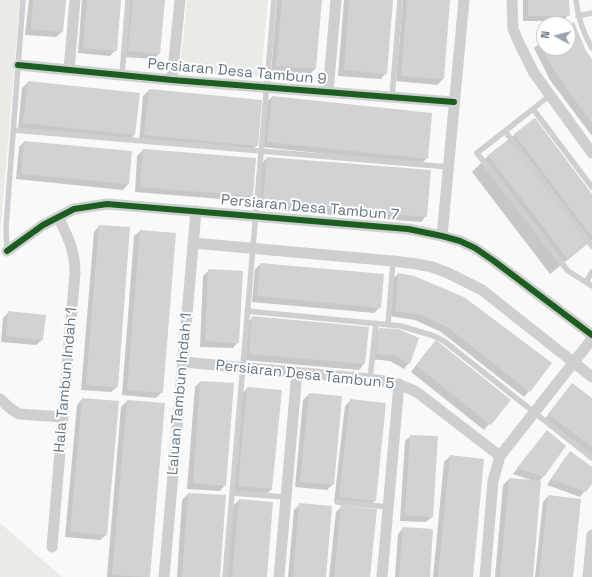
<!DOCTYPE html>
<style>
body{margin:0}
#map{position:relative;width:592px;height:577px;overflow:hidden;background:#f9f9f9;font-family:"Space Grotesk",sans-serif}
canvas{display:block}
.north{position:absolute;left:536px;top:16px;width:40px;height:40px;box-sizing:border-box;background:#fff;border:1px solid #c1c8cd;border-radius:50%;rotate:277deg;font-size:11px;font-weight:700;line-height:16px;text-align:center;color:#657683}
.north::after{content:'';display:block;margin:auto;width:14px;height:18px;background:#99a4ac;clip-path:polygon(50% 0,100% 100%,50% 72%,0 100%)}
</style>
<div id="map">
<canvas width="592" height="577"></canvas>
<div class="north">N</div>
</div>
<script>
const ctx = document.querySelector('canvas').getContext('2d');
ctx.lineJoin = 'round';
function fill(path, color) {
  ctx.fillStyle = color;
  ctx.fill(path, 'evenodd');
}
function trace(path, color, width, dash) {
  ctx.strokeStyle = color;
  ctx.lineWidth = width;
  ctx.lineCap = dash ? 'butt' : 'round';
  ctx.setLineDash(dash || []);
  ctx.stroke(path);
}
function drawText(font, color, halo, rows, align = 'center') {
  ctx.font = font + ' "Space Grotesk",sans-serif';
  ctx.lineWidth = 4;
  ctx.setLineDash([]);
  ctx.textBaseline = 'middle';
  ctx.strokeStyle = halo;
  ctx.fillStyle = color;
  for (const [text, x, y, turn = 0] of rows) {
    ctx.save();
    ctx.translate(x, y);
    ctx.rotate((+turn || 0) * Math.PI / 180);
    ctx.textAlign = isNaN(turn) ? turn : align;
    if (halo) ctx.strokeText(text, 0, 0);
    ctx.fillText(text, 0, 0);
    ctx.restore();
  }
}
fill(new Path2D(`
 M0,0H20L0,237Z
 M187,0H268L261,77L180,71Z
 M0,523L62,577H0Z`), '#e8ebe6');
fill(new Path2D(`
 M29,0H65L62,32L56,37L25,35Z
 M82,0H120L116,50L110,56L78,53Z
 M128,0H164L159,54L154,59L123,57Z
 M277,0H321L315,69L309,75L271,71Z
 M344,0H392L386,73L381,79L338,76Z
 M403,0H449L443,79L437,85L396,81Z
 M523,0H568V15L563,21H523Z
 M568,27L592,61V136L550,80L534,48L544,40V48H568Z
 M28,82L138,94L134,135L128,141L18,129L22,88Z
 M149,90L257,145L251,151L139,141L143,96Z
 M272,97L427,158L421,164L262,147L266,103Z
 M534,119L592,195V240L550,274L472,172L488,156Z
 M24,142L131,152L128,184L123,190L16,179L19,147Z
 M143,150L252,195L246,201L135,192L137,156Z
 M267,158L426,216L421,222L258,209L261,164Z
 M99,226L117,387L111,392L81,390L94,232Z
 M140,231L162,392L156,398L122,395L134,236Z
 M261,264L380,307L374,313L252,302L255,269Z
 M209,270L238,342L233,348L200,347L203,276Z
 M398,274L529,391L524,397L441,332L415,320L390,316L392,280Z
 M9,312L42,340L36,345L1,342L3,318Z
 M252,318L364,364L359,370L243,360L247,323Z
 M380,329L409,363L404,369L390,361L371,359L374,334Z
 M430,347L509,401L484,430L411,372Z
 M200,382L225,485L220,491L187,489L195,387Z
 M572,384L592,400V457L544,420Z
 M247,388L272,489L266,494L232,491L242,394Z
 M309,394L333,484L327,490L295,487L303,400Z
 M82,399L106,535L100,540L65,537L77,405Z
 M351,400L375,501L369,506L334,502L345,406Z
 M127,401L164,404L149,577H107L121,407Z
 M411,436L432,517L426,522L400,521L405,441Z
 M542,437L543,477L538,482L532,577H495L503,485L509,479L531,480L513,474Z
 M570,453L592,468V482L580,497L547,485L565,458Z
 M450,456L472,577H433L444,462Z
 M188,494L219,577H177L182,500Z
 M548,496L572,577H535L543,502Z
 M239,500L266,577H227L233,506Z
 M300,504L325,577H288L294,510Z
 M342,506L369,577H329L336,512Z
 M403,528L429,577H395L398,534Z`), '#0003');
fill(new Path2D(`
 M33,0H66L63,32L31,29Z
 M87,0H121L117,51L83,48Z
 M133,0H165L160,54L128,51Z
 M282,0H322L316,69L276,66Z
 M349,0H393L387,74L344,70Z
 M407,0H450L444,79L401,76Z
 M528,0H569L570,16H528Z
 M574,22L586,51L592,59V123L556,74L539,42L544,39V48H568V25Z
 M28,81L140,93L135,135L23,123Z
 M149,89L262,100L258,146L144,135Z
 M272,96L432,113L428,159L267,142Z
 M535,118L592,194V237L514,134Z
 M508,140L587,243L567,258L488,155Z
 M24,141L132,151L129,184L21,174Z
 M143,149L256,158L253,196L140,187Z
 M267,157L431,170L427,217L263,204Z
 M99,225L130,227L118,387L86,385Z
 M140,230L176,233L163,393L127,390Z
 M260,263L384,274L381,308L257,296Z
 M208,269L243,271L239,343L205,341Z
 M398,273L414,276L464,297L552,363L530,392L446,326L421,315L395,311Z
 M8,311L46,315L43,340L6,336Z
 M252,316L369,327L365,364L249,354Z
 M379,328L398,329L419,338L410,364L396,356L376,354Z
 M436,340L511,400L491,425L416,365Z
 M200,381L234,383L226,486L193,483Z
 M572,383L592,398V447L548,414Z
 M247,387L282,390L272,489L238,486Z
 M309,393L342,396L334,485L300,482Z
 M82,398L119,401L107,535L70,532Z
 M350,399L386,403L376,501L339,497Z
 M127,400L165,403L150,577L112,575Z
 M547,430L566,446L544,477L517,468Z
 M410,435L438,436L433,517L405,515Z
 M570,451L592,467V484L586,492L552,479Z
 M450,455L484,459L473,577H438Z
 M509,478L541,481L533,577H500Z
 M188,493L226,495L220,577H182Z
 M548,495L581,499L573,577H539Z
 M239,499L273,502L267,577H232Z
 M299,503L332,506L326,577H293Z
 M341,505L377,509L370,577H334Z
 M403,527L433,529L430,577H399Z`), '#d0d2d3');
trace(new Path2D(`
 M576,0C578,18 583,33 592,48
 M578,16L592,13
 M122,75L128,0
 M392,97L400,0
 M533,109L550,95
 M13,130L449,167
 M505,131L592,246
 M592,187L533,109L477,153L568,271L592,286
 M7,251L6,227L23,0
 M586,282L592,272
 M247,311L401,326L434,336L444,341L592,458
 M388,325L393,261
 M370,379L376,323
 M232,493L285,497
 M337,502L388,507
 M225,577L274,0`), '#cecfd0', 5.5);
trace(new Path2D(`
 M512,0L513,29L520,45L534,73L592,153
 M18,65L172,80L454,102
 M69,69L75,0
 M172,80L180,0
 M328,92L336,0
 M442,236L464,0
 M193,243L393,261L417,264L432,267L448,273L482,290L592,377
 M7,251L43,225L74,209L107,204L408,229L442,236L460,241L475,248L494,261L592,335
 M183,362L370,379C387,381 403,384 418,393L500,456
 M0,399L11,409L19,414L63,417
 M52,547L75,273C75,250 68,237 58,217
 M164,577L196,211
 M279,577L297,372
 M382,577L399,384
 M485,577L493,481L500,456L592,339
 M588,577L592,535`), '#cecfd0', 11);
trace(new Path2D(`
 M18,65L172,80L454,102
 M7,251L43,225L74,209L107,204L408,229L442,236L460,241L475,248L494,261L592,335`), '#1b5e20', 6);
drawText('15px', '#657683', '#fff', [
 ["Persiaran Desa Tambun 9",237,72,5],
 ["Persiaran Desa Tambun 7",310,208,5],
 ["Persiaran Desa Tambun 5",305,375,6],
 ["Hala Tambun Indah 1",66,380,-85],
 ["Laluan Tambun Indah 1",180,394,-85]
]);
</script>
